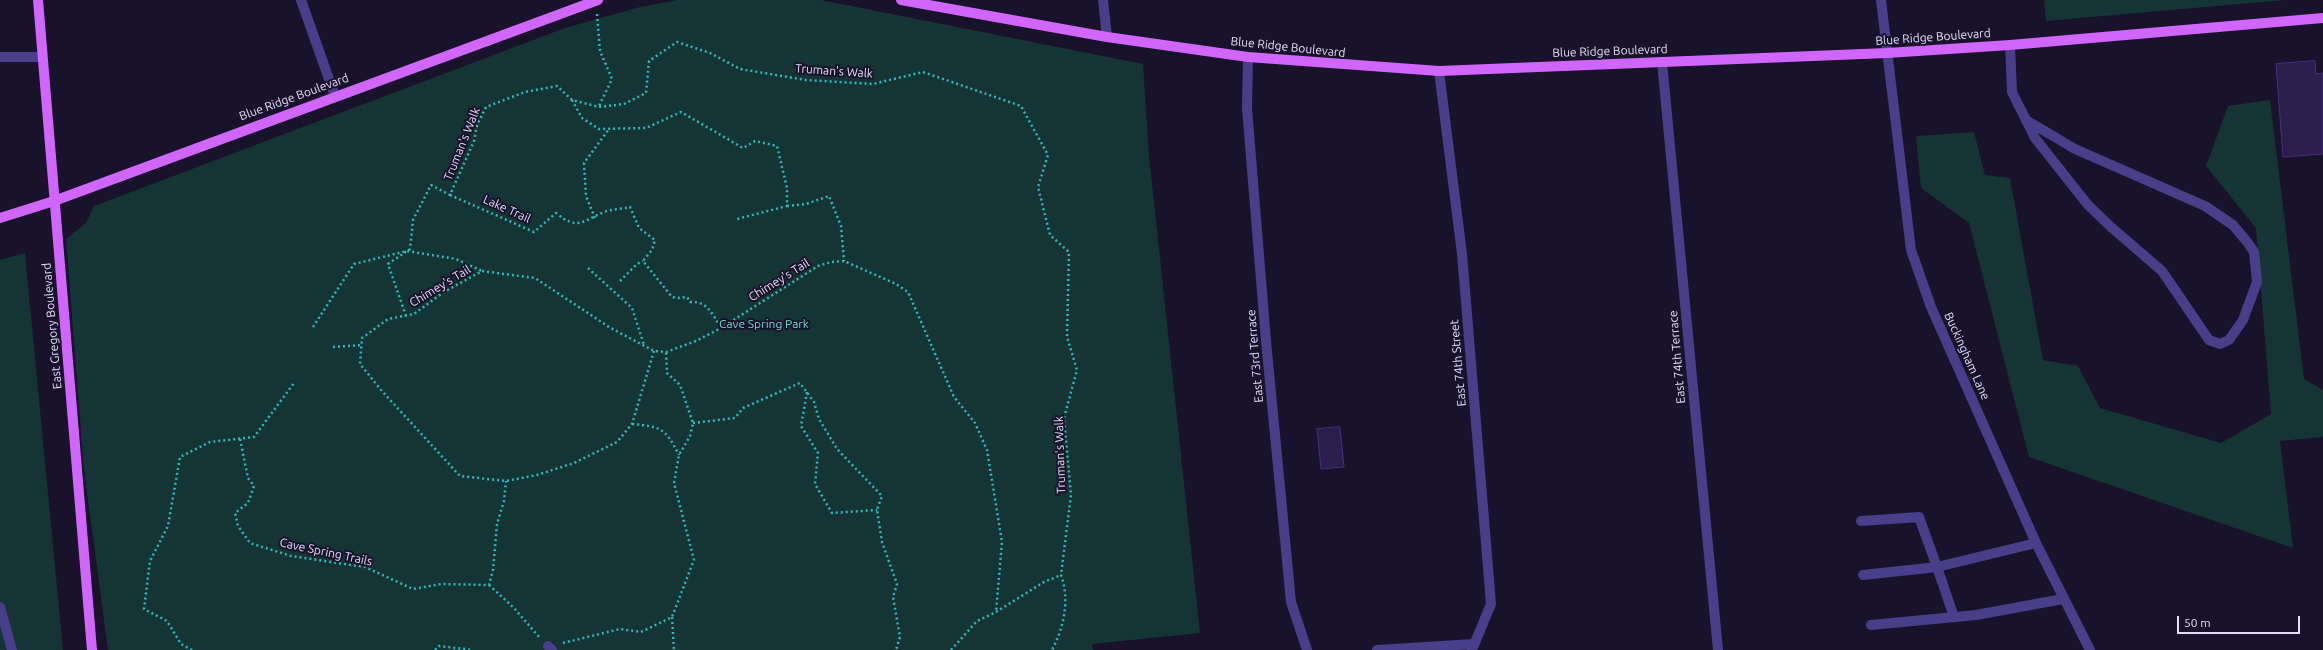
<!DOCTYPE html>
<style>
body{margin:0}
#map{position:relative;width:2323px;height:650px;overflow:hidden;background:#18122b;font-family:Ubuntu,sans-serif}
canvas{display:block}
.scale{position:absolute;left:2177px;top:616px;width:123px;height:18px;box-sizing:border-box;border:2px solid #e4ddfe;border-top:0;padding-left:5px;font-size:12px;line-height:14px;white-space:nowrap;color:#e4ddfe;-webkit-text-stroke:3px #18122b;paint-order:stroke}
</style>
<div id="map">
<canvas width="2323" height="650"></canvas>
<div class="scale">50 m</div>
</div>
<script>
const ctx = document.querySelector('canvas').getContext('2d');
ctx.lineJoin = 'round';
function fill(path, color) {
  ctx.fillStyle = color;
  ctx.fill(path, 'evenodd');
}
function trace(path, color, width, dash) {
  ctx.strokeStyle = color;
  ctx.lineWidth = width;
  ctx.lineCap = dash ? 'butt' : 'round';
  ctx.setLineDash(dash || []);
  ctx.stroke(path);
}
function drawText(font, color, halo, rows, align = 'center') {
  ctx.font = font + ' Ubuntu,sans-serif';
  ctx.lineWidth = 4;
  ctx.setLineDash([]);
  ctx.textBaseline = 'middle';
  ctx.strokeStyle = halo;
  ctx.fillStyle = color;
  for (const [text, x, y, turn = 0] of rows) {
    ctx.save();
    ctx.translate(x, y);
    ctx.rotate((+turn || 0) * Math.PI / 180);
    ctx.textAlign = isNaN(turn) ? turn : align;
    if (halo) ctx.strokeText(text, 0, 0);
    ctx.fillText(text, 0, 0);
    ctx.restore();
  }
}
fill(new Path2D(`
 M677,0H821L1143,64L1149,155L1200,633L1092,644L1093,650H108L84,470L66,239L86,223L94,206L565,28L640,7Z
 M2044,0H2285L2046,21Z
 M2270,100L2304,379L2323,390V437L2280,441L2293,548L2029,457L1969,223L1921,188L1916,136L1974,132L1985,175L2010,178L2043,360L2078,366L2100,408L2221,443L2271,414L2256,228L2206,166L2228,106Z
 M25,253L63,650H0V260Z`), '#153435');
const building = new Path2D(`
 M2315,61L2316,74L2323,73V154L2283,157L2276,64Z
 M1340,427L1344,467L1321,469L1317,429Z`);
fill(building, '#2c1e4c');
trace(building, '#453177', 1);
trace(new Path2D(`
 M597,14L600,51L612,79L599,106
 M572,100L582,118L599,129L646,128L681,112L743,148L755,141L777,146L787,188V206L737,219
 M450,195L534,232L556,213C578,231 582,221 604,212C612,209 622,209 630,207L639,228L655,240L652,250L643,261L672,297L678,298L687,297L690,302C708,301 712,314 721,328
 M787,206L806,204L829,196L841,226L844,261
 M595,218L586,196L584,163L609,129
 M588,268L632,308L644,345
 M620,281L637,264L643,261
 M406,316L388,264L410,249L413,220L431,185L450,195L474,141L477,125L486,107L525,92L557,86L572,100L599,107L624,104L646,93L649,61L677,42L710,53L740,69L806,80L873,84L923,72L1021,106L1048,155L1038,187L1050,235L1069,252L1067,337L1077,370L1064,418L1071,495L1061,575C1070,600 1064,627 1052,650
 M313,327L354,264L407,251L456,259L482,271
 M333,347L362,345
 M654,351L632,424L617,442L574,463L537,475L506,481L460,476L381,390L360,364L362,338L388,319L414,314L444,292L482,271L535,278L609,327L654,351L666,352L696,341L721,328L818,266L831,262L844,261L896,284L908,292L954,397L975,423L987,450L1002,542L996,612
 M807,392L801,426L818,453L815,484L832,513L877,510
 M693,423L735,418L743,408L800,383L814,402L819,419L837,449L882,496L877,510L882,542L897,584L893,597L900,637L896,650
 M632,424C662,427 665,428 679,455
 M240,439L248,478L254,486L248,503L235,513L238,526L250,543L291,556L365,567L413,589L441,584L489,585L493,570L497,524L504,501L506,481
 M489,585L514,608L540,638
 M672,617L674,650
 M563,643L620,629L641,632L672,617L694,560L674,483L679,455L690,436L693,423L680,385L667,373L666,352
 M192,650L181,644L167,621L144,609L150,561L168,526L180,457L210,442L254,437L294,383
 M435,650L439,646L473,650
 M951,650L977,621L996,612L1044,582L1061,575`), '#33b8bc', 2.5, [2, 3]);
trace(new Path2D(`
 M301,0L335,96
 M1103,0L1107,37
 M1881,0L1911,250L1931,307L2036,543L2090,650
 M2010,45L2012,92L2026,120L2075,149L2205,206L2233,225L2248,243L2254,252L2257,282L2243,320L2229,340L2220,344L2209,340L2162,271L2111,227L2088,205L2035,138L2026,120
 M0,57H42
 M1248,57L1247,108L1266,341L1291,602L1307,650
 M1662,62L1718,650
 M1439,71L1462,254L1491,604L1472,650
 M1861,521L1919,517L1937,567L1863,575
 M0,607L12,650
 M1954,617L1937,567L2036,543
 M1871,625L1976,615L2063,599
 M548,646L552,650
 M1377,650L1473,644`), '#483e89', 10);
trace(new Path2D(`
 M38,0L92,650
 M901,0L1107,37L1248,57L1439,71L1887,53L2010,45L2323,18
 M0,218L54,201L598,0`), '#d166fc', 10);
drawText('12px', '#e4ddfe', '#18122b', [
 ["Blue Ridge Boulevard",1933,37,-4],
 ["Blue Ridge Boulevard",1288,47,6],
 ["Blue Ridge Boulevard",1610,51,-2],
 ["Truman's Walk",834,71,4],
 ["Blue Ridge Boulevard",294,97,-20],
 ["Truman's Walk",462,144,-68],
 ["Lake Trail",507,209,24],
 ["Chimey's Tail",779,280,-32],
 ["Chimey's Tail",440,286,-31],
 ["East Gregory Boulevard",52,326,-95],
 ["East 73rd Terrace",1255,356,-95],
 ["Buckingham Lane",1967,356,66],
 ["East 74th Terrace",1677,357,-95],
 ["East 74th Street",1458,363,-95],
 ["Truman's Walk",1060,455,-92],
 ["Cave Spring Trails",326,552,12]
]);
drawText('12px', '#68dfcc', '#18122b', [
 ["Cave Spring Park",764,324]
]);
</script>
